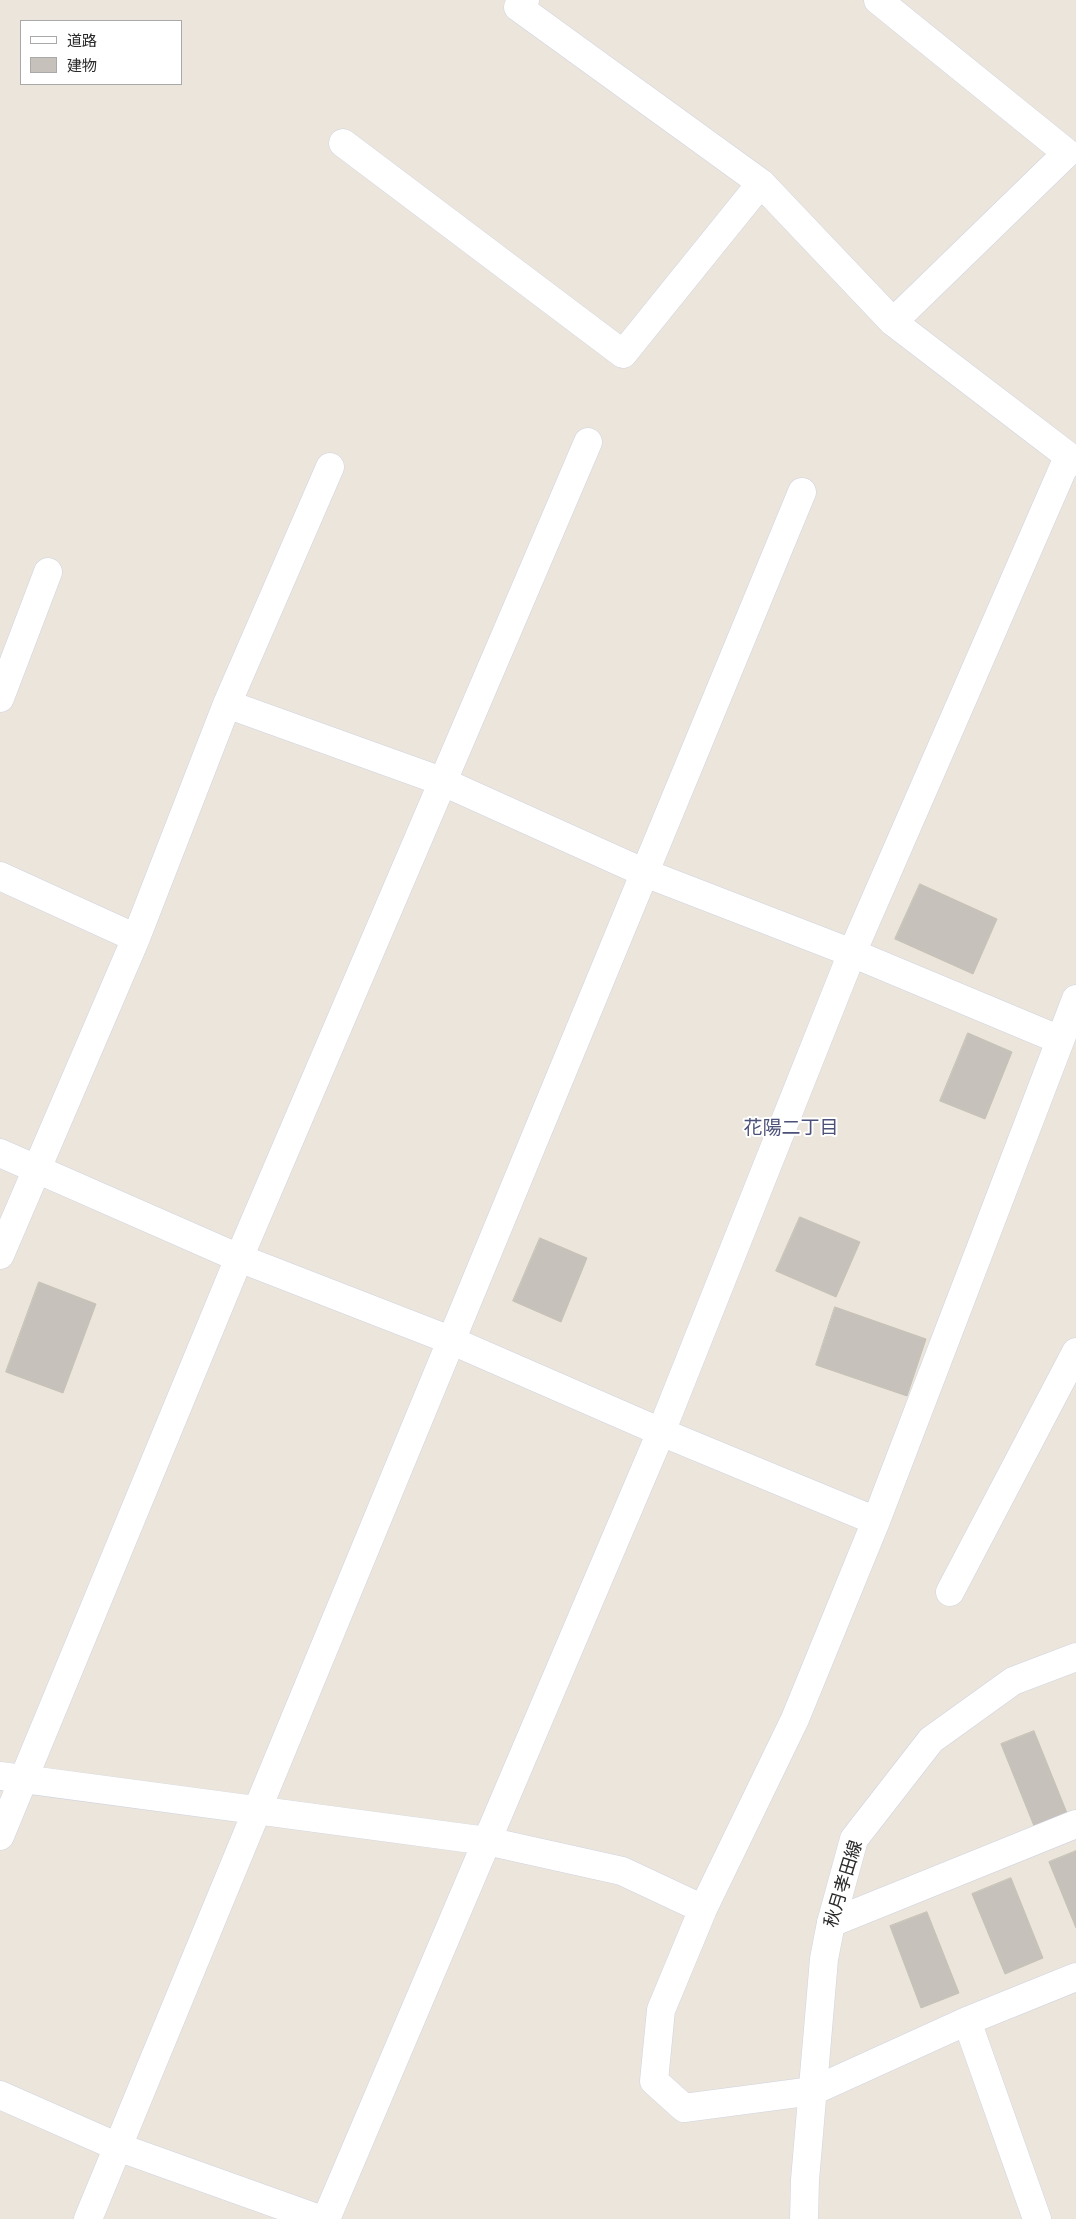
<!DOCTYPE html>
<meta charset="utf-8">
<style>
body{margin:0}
#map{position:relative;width:1076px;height:2219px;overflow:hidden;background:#ebe5db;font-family:Manrope,"Noto Sans JP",sans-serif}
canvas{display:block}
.legend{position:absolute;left:20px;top:20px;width:162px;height:65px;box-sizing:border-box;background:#fff;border:1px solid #a9a9a9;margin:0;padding:6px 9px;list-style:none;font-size:15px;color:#292929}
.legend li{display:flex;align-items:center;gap:10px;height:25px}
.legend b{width:25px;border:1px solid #a9a9a9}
</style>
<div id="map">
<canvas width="1076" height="2219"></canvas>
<ul class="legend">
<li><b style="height:6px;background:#fff"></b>道路</li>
<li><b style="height:14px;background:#c6c2bb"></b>建物</li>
</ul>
</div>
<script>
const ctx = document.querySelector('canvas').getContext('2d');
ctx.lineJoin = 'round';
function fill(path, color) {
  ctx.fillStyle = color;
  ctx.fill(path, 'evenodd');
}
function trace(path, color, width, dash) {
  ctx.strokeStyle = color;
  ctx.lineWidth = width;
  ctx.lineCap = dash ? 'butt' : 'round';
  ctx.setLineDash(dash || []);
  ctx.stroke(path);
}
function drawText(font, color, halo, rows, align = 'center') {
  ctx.font = font + ' Manrope,"Noto Sans JP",sans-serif';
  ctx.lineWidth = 4;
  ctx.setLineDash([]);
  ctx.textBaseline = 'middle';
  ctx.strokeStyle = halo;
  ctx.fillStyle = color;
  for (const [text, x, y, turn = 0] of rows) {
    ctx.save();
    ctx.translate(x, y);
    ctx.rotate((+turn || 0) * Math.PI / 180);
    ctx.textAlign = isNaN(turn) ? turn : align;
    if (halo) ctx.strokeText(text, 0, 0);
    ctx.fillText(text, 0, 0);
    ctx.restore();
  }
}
const building = new Path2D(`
 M920,884L997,919L973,974L895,939Z
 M968,1033L1012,1052L985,1119L940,1101Z
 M800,1217L860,1242L836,1297L776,1271Z
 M540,1238L587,1258L561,1322L513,1301Z
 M39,1282L96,1304L63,1393L6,1372Z
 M835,1307L926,1339L907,1396L816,1365Z
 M1034,1731L1067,1813L1034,1826L1001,1744Z
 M1076,1851V1928L1049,1862Z
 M1011,1878L1043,1958L1005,1974L972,1894Z
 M927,1912L959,1993L921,2008L890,1926Z`);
fill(building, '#c6c2bb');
trace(building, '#c6c1b5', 1);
const street = new Path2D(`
 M525,0L518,7L761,183L893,322L1076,462
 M878,0L1067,153L893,322
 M343,143L623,354L761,183
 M0,698L48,572
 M227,704L441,781L645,873L852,953L1060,1040
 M0,876L136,938
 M1076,999L876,1521L795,1719L703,1909L661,2010L654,2081L684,2108L813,2091L967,2021L1076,1977
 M0,1153L239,1258L450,1340L661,1432L876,1521
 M0,1255L136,938L227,704L330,467
 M950,1592L1076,1352
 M0,1776L487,1841L622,1871L703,1909
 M0,1836L239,1258L588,442
 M831,1923L1076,1824
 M967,2021L1037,2219
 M0,2095L118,2147L319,2219
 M88,2219L802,492
 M326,2219L661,1432L852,953L1068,457`);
const secondary = new Path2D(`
 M804,2219L805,2180L824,1959L831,1923L854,1839L931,1740L1013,1681L1076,1657`);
trace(street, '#d0d3e1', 29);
trace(secondary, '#d0d3e1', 29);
trace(street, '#fff', 28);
trace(secondary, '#fff', 28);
drawText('18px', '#292929', '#fff', [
 ["秋月孝田線",844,1884,-73]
]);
drawText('19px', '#4b5178', '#fff', [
 ["花陽二丁目",791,1129]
]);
</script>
